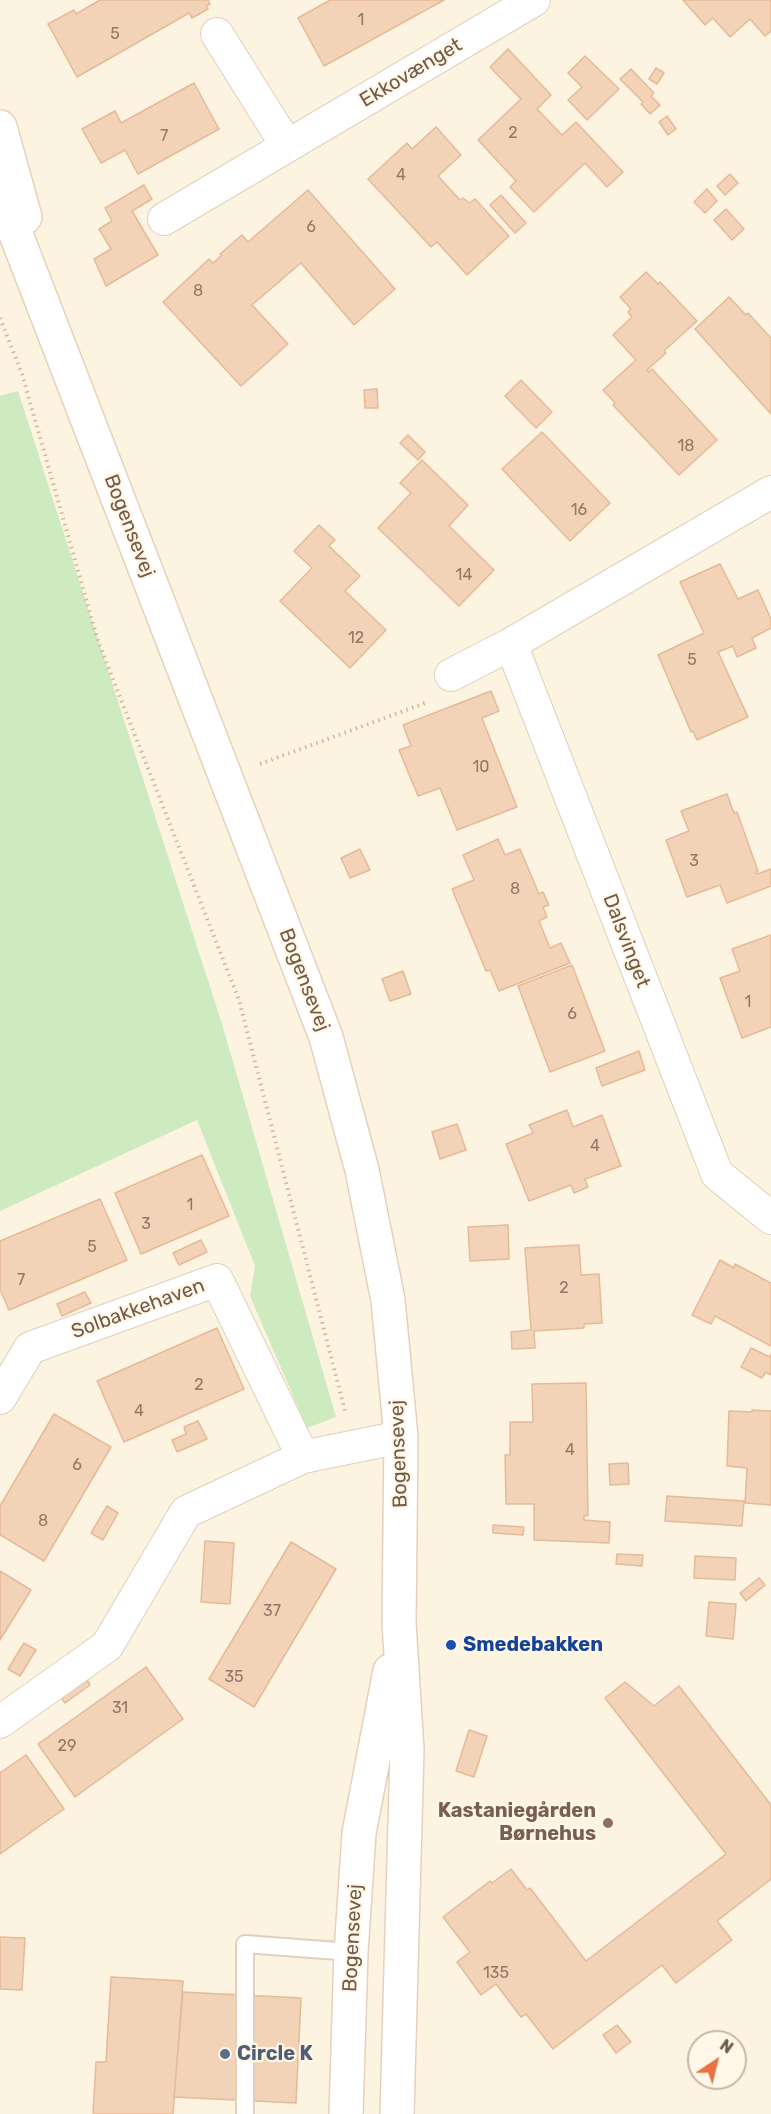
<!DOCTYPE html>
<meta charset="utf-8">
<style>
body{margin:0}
#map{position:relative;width:771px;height:2114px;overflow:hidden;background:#fcf3e1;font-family:Rubik,sans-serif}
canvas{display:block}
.north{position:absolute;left:687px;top:2030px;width:60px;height:60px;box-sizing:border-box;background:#fff7e7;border:2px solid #c7b8a7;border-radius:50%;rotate:35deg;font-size:16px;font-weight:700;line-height:24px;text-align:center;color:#735a48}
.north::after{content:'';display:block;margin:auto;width:21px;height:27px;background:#e97243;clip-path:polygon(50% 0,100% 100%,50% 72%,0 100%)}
</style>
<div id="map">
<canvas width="771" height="2114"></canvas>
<div class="north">N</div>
</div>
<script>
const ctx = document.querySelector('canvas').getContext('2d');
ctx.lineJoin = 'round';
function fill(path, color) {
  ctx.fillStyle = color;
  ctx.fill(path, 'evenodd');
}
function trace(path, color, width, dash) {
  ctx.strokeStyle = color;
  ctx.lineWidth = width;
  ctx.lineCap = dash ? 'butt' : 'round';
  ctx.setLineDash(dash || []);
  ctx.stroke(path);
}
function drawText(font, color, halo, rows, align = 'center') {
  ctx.font = font + ' Rubik,sans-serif';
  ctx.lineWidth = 4.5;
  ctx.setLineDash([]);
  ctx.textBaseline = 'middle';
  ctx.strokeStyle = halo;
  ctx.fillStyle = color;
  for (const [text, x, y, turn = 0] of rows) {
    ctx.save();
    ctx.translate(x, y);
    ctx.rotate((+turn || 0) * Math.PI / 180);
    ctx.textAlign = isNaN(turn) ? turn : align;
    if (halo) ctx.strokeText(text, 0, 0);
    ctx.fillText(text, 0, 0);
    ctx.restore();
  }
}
fill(new Path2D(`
 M18,391L222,1024L336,1417L307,1428L250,1296L255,1266L197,1120L0,1211V396Z`), '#ceeabf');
const building = new Path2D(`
 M100,0H208L210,4L206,6L208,9L192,18L189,13L77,77L48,24L74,10L76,14Z
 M330,0H444L324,66L298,18Z
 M683,0H771V31L765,36L750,19L730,37L713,18L705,25Z
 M508,49L551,95L537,109L562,135L576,122L623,172L607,187L585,163L534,212L510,187L516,181L478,140L521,99L490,67Z
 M585,56L619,89L587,120L568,100L582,87L568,73Z
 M656,68L664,73L657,84L649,79Z
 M631,69L654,93L651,96L660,105L650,114L641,104L643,102L620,79Z
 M194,83L219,129L138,174L125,150L101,163L82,129L115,111L121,123Z
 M667,116L676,129L668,135L659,122Z
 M436,127L461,155L438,176L460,200L463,198L469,203L475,199L509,236L467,275L437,242L431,247L368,179L407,143L412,149Z
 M730,174L738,183L725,195L717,186Z
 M144,185L152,199L132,211L158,255L106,286L94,259L111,249L99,229L112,221L105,208Z
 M707,189L717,201L705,213L694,202Z
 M308,190L395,289L354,325L301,263L252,305L288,344L241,386L163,302L209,259L213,263L222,255L220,254L242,235L248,242Z
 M501,195L526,223L515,233L490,205Z
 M726,209L744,229L732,240L714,220Z
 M646,272L658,284L660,282L697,321L664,351L666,353L647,370L649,372L652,369L717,440L679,475L613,405L615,403L603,390L636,360L613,335L632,317L628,312L631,309L620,297Z
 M729,297L746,315L748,313L771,338V414L695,329Z
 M521,380L552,412L536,428L505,396Z
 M377,389L378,408H365L364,390Z
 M542,432L610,503L570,541L502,469Z
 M408,435L425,452L418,460L400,443Z
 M422,460L468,505L449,526L494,570L459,606L378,528L411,493L400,483Z
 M319,525L335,540L329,546L360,576L345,591L386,630L350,668L280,601L312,568L294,551Z
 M720,564L738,599L758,590L771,619V628L752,638L756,648L737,657L733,646L718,652L748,717L697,740L693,731L691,732L658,655L704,633L680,582Z
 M491,691L499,711L482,718L517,807L457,830L440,788L418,796L399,750L411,746L403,725Z
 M727,794L734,813L737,812L758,871L756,872L757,874L771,869V886L727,903L720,885L687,897L666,840L689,831L681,811Z
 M498,839L505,855L520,849L539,894L543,892L549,905L543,907L547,917L539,921L550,948L561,943L570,963L499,991L490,970L486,971L452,889L474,880L463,855Z
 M360,849L370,870L350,878L341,858Z
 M771,935V1027L742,1038L720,978L740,971L732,949Z
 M572,965L605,1051L550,1072L518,986Z
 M403,971L411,994L390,1001L382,979Z
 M639,1051L645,1070L602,1086L596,1068Z
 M567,1110L573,1127L602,1115L621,1166L585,1179L588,1187L574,1193L571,1185L529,1201L506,1144L533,1133L529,1125Z
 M457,1124L466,1150L440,1159L432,1132Z
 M202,1155L229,1216L141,1254L115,1193Z
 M100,1199L127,1260L9,1310L0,1289V1241Z
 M508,1225L509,1259L470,1261L468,1227Z
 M201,1240L207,1252L179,1265L173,1253Z
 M579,1245L581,1275L599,1274L602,1323L584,1324V1328L534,1331L535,1348L512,1349L511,1332L531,1330L525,1248Z
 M720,1260L734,1268L735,1264L771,1283V1346L715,1316L711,1324L692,1315Z
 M85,1292L91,1303L62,1316L57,1304Z
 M217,1328L244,1389L124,1442L97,1381Z
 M751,1348L770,1357L771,1354V1375L766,1372L762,1378L741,1367Z
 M586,1383L588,1516L584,1515V1520L610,1522L609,1543L534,1540V1504H506L505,1455H510V1422H533L532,1384Z
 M752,1410L771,1411V1505L745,1503L747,1468L727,1466L729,1411L752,1412Z
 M54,1414L111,1447L44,1561L0,1535V1506Z
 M198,1421L207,1439L177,1452L172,1440L186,1434L184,1427Z
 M628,1463L629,1484L610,1485L609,1464Z
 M667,1496L744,1501L742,1526L665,1521Z
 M107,1506L118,1513L103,1540L91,1533Z
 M493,1525L524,1527L523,1535L493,1533Z
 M205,1541L234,1543L230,1604L201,1602Z
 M291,1542L336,1569L254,1707L209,1679Z
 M617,1554L643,1555L642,1566L616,1564Z
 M695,1556L736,1558L735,1580L694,1578Z
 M0,1571L31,1590L0,1640Z
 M759,1578L765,1585L746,1601L740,1593Z
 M709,1602L736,1604L733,1639L706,1636Z
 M24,1643L36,1650L20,1676L8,1669Z
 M146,1667L183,1719L75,1797L38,1744Z
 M83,1673L90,1685L65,1703L57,1692Z
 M625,1682L654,1706L679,1686L771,1805V1879L717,1921L732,1940L676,1983L662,1965L553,2049L526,2014L521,2017L496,1984L481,1995L457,1962L470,1952L443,1917L490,1881L492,1883L511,1869L527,1890L530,1888L586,1961L726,1854L605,1698Z
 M469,1730L487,1736L474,1777L456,1771Z
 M26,1755L64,1809L0,1854V1773Z
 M0,1937L25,1938L22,1990L0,1989Z
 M111,1977L183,1981L173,2114H93L96,2062H106Z
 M183,1992L301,1998L296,2103L174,2097Z
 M617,2025L631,2042L616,2053L603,2035Z`);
fill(building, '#f2d3b8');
trace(building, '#e5ba98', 1.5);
const lane = new Path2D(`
 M245,2114V1944L351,1952`);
const street = new Path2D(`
 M217,34L287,146
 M164,219L534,0
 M511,644L717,1174L771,1218
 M451,675L511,644L771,492
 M0,1398L30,1348L217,1280L303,1457
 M0,1722L107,1646L186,1512L303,1457L401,1437`);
const secondary = new Path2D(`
 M0,127L25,217
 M0,193L326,1037L362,1170L388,1300L401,1437L399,1623L407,1750L397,2114
 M346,2114L351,1952L359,1833L390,1671`);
trace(lane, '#e0d0bd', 20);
trace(street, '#e0d0bd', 34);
trace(secondary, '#e6d1ba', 36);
trace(new Path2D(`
 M0,318L22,374L98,641L239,1000L345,1411
 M260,764L428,702`), '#d6b69b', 4, [1.5, 4.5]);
trace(lane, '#fff', 16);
trace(street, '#fff', 32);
trace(secondary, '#fff', 33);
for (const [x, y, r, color] of [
 [451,1645,6,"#1a4fb4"],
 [608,1823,6,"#8d6e63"],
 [225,2054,6,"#5c6f8a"]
]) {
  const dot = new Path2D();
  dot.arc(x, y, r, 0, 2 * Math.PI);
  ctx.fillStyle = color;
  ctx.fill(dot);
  trace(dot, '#fff7e7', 2);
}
drawText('16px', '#937864', null, [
 ["1",361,20],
 ["5",115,34],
 ["2",513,133],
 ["7",164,136],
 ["4",401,175],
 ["6",311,227],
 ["8",198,291],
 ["18",686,446],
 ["16",579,510],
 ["14",464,575],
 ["12",356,638],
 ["5",692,660],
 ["10",481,767],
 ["3",694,861],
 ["8",515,889],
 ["1",748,1002],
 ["6",572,1014],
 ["4",595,1146],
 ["1",190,1205],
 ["3",146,1224],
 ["5",92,1247],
 ["7",21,1280],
 ["2",564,1288],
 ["2",199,1385],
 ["4",139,1411],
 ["4",570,1450],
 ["6",77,1465],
 ["8",43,1521],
 ["37",272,1611],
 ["35",234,1677],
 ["31",120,1708],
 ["29",67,1746],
 ["135",496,1973]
]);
drawText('20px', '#735a48', '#fff7e7', [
 ["Ekkovænget",411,73,-31],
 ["Bogensevej",129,526,69],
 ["Dalsvinget",626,941,69],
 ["Bogensevej",304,980,69],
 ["Solbakkehaven",138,1309,-20],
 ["Bogensevej",399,1454,-92],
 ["Bogensevej",353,1938,-87]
]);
drawText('bold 20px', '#164399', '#fff7e7', [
 ["Smedebakken",463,1645]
], 'left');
drawText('bold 20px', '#785e54', '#fff7e7', [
 ["Kastaniegården",596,1811],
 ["Børnehus",596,1834]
], 'right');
drawText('bold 20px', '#4e5e75', '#fff7e7', [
 ["Circle K",237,2054]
], 'left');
</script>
